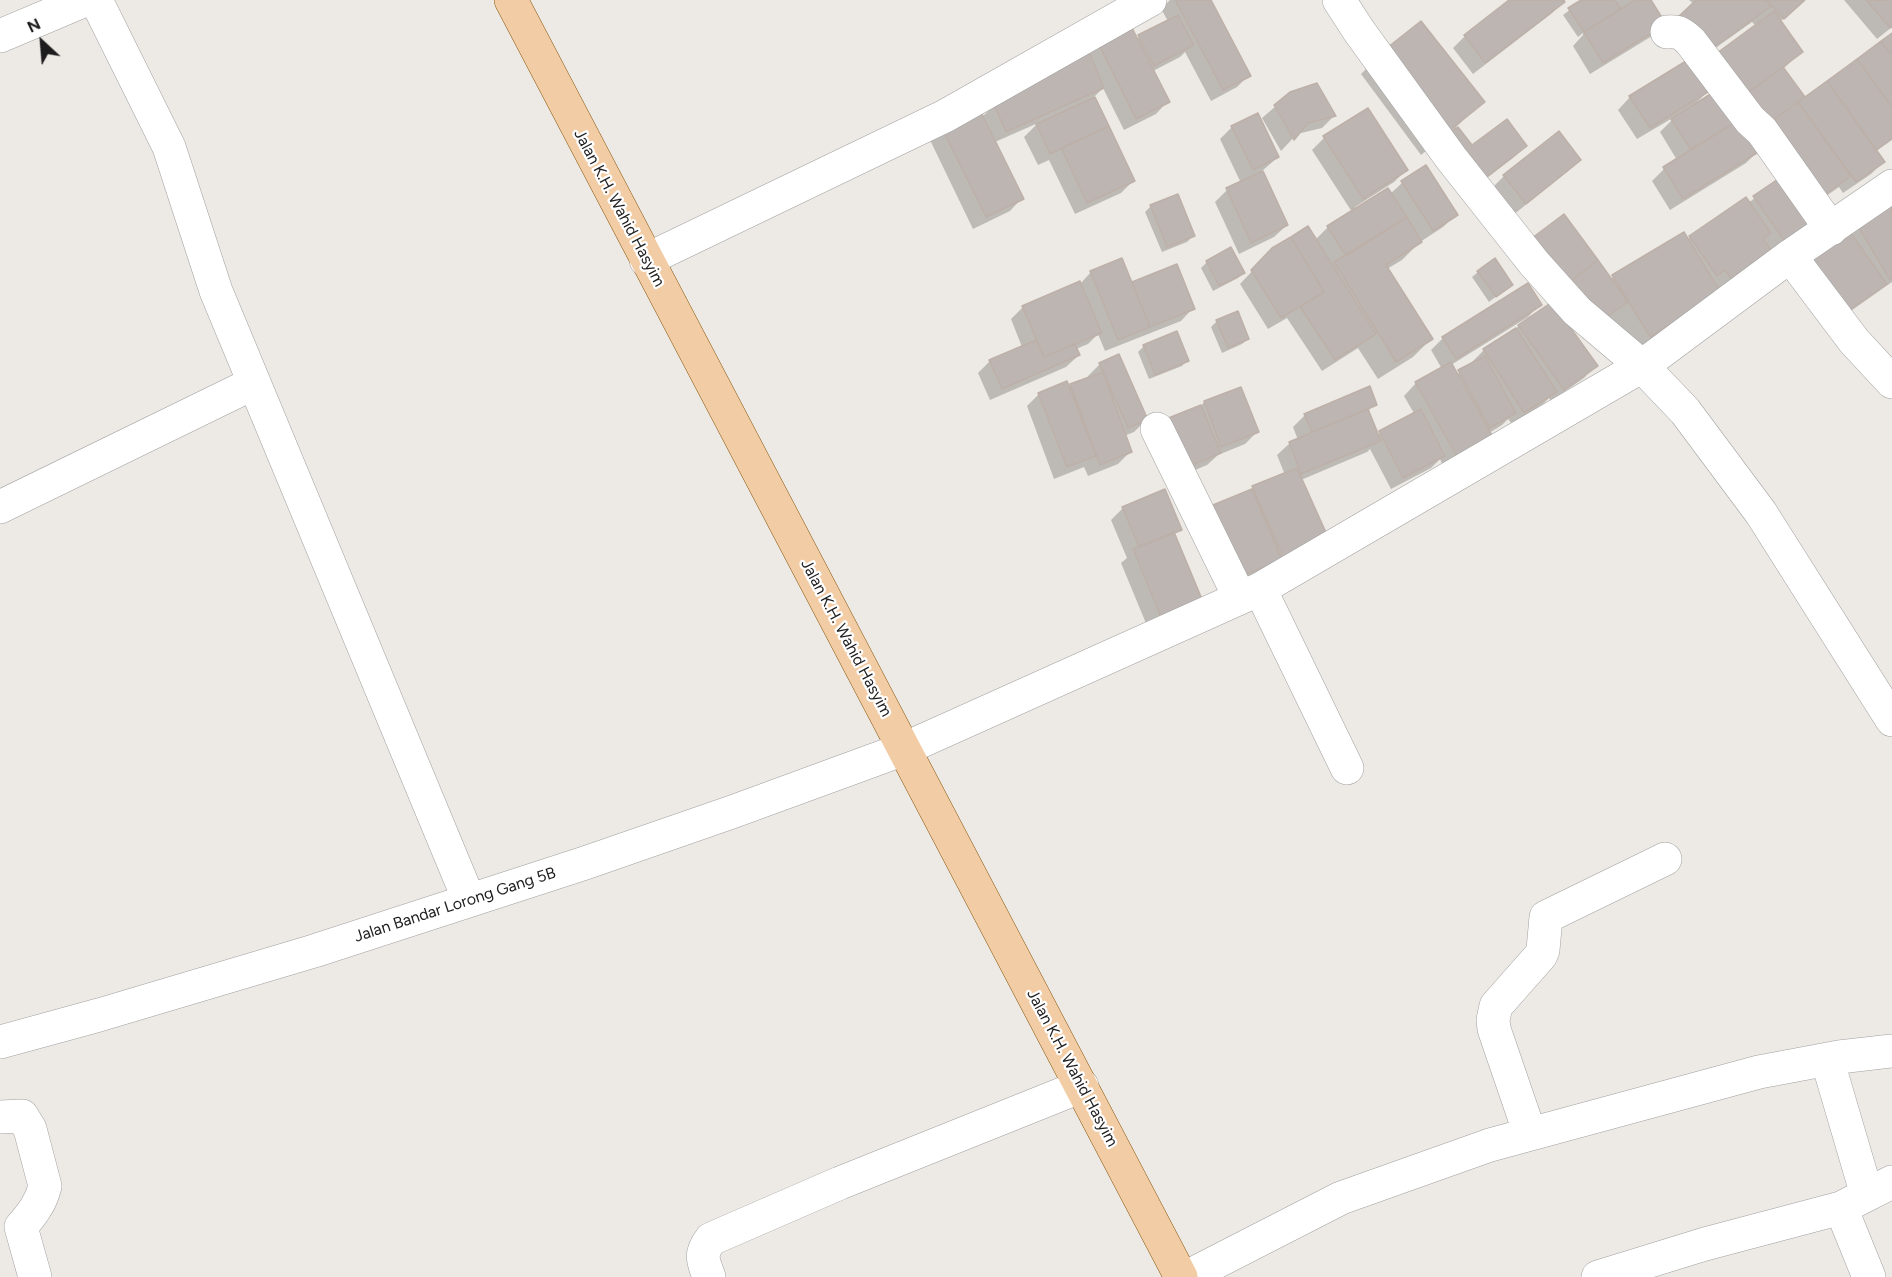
<!DOCTYPE html>
<style>
body{margin:0}
#map{position:relative;width:1892px;height:1277px;overflow:hidden;background:#ede9e4;font-family:Figtree,sans-serif}
canvas{display:block}
.north{position:absolute;left:12px;top:12px;width:60px;height:60px;-webkit-text-stroke:4px #fff;paint-order:stroke;rotate:334deg;font-size:16px;font-weight:700;line-height:24px;text-align:center;color:#1d1d1d}
.north::after{content:'';display:block;margin:auto;width:21px;height:27px;background:#1d1d1d;clip-path:polygon(50% 0,100% 100%,50% 72%,0 100%)}
</style>
<div id="map">
<canvas width="1892" height="1277"></canvas>
<div class="north">N</div>
</div>
<script>
const ctx = document.querySelector('canvas').getContext('2d');
ctx.lineJoin = 'round';
function fill(path, color) {
  ctx.fillStyle = color;
  ctx.fill(path, 'evenodd');
}
function trace(path, color, width, dash) {
  ctx.strokeStyle = color;
  ctx.lineWidth = width;
  ctx.lineCap = dash ? 'butt' : 'round';
  ctx.setLineDash(dash || []);
  ctx.stroke(path);
}
function drawText(font, color, halo, rows, align = 'center') {
  ctx.font = font + ' Figtree,sans-serif';
  ctx.lineWidth = 4.5;
  ctx.setLineDash([]);
  ctx.textBaseline = 'middle';
  ctx.strokeStyle = halo;
  ctx.fillStyle = color;
  for (const [text, x, y, turn = 0] of rows) {
    ctx.save();
    ctx.translate(x, y);
    ctx.rotate((+turn || 0) * Math.PI / 180);
    ctx.textAlign = isNaN(turn) ? turn : align;
    if (halo) ctx.strokeText(text, 0, 0);
    ctx.fillText(text, 0, 0);
    ctx.restore();
  }
}
fill(new Path2D(`
 M1170,0H1209L1249,75L1237,87L1211,101L1185,52L1180,57L1153,71L1168,101L1156,114L1124,130L1103,88L1094,97L1133,181L1121,193L1075,214L1049,160L1038,165L1024,137L1038,123L995,142L1022,198L1010,211L973,229L930,140L982,117L994,105L1097,40L1136,39L1168,21L1161,9Z
 M1512,0H1562L1563,2L1551,14L1473,74L1453,48L1465,36Z
 M1583,0H1649L1652,36L1590,74L1573,46L1583,35V33L1578,37L1563,15Z
 M1689,0H1803L1780,22L1801,52L1783,69L1805,99L1892,35V140L1875,152L1883,162L1871,174L1843,193L1839,187L1809,208L1817,219L1804,231L1772,253L1770,250L1758,263L1718,290L1720,293L1701,311L1631,354L1609,317L1583,336L1554,303L1552,304L1596,365L1584,378L1551,401L1549,398L1543,404L1512,424L1508,419L1502,425L1489,433L1491,436L1479,449L1444,468L1440,459L1431,468L1391,489L1370,449L1367,452L1301,480L1327,537L1314,549L1272,567L1268,572L1225,589L1196,520L1209,508L1285,475L1277,455L1290,443L1298,440L1293,427L1305,415L1369,388L1375,404L1367,412L1377,435L1415,415L1404,396L1416,383L1442,369L1431,350L1443,338L1528,285L1540,304L1528,317L1451,365L1456,375L1473,364L1472,362L1484,350L1554,302L1513,257L1525,245L1564,216L1610,279L1683,234L1687,240L1745,199L1748,203L1781,179L1760,149L1746,163L1670,210L1652,181L1664,169L1677,160L1660,132L1676,116L1637,139L1618,110L1630,97L1690,60L1664,33L1694,4ZM1752,22L1756,26L1713,57L1701,69L1718,91L1695,106L1694,105L1709,90L1693,64Z
 M1844,0H1892V27L1877,39Z
 M1379,56L1483,102L1456,127L1472,147L1525,146L1513,158L1462,197L1437,142L1421,155L1361,74Z
 M1291,93L1334,116L1322,128L1297,134L1281,151L1262,118Z
 M1232,127L1278,157L1262,171L1287,225L1274,237L1239,254L1215,202L1227,190L1241,183L1220,139Z
 M1324,138L1406,170L1394,182L1355,207L1357,209L1390,194L1402,183L1456,215L1443,227L1420,242L1402,260L1387,269L1431,339L1413,357L1378,379L1358,348L1322,371L1287,318L1268,329L1240,284L1273,249L1315,240L1328,227L1352,212L1312,150Z
 M1579,160L1567,172L1513,215L1492,188L1504,176Z
 M1892,189V282L1828,327L1788,270Z
 M1151,206L1193,236L1187,242L1162,252L1145,212Z
 M1231,249L1243,273L1238,278L1213,291L1201,268L1207,262Z
 M1176,266L1193,308L1181,321L1105,351L1098,334L1088,344L1076,349L1079,355L1066,367L990,400L978,373L990,361L1022,347L1011,319L1023,307L1081,283L1091,272L1131,284Z
 M1478,272L1512,284L1489,302L1472,277Z
 M1217,321L1248,339L1242,344L1222,353L1211,327Z
 M1144,346L1187,360L1182,366L1149,379L1138,352Z
 M1100,364L1146,420L1134,432L1124,436L1130,452L1118,464L1088,476L1084,467L1054,479L1027,406L1039,394L1068,388L1071,385L1089,379L1088,376Z
 M1241,389L1257,432L1245,444L1218,455L1207,465L1169,481L1201,406L1204,402Z
 M1123,508L1180,529L1174,535L1202,604L1150,633L1121,563L1127,558L1111,520Z`), '#0003');
const building = new Path2D(`
 M1175,0H1211L1251,76L1223,90Z
 M1509,0H1564L1565,2L1485,63L1464,35Z
 M1581,0H1615L1621,9L1584,32L1568,8Z
 M1635,0H1651L1666,24L1603,63L1584,32Z
 M1696,0H1766L1772,6L1706,53L1675,20Z
 M1766,0H1805L1784,19Z
 M1866,0H1892V27L1890,28Z
 M1774,11L1803,52L1742,97L1713,56Z
 M1178,15L1194,45L1154,66L1138,35Z
 M1421,21L1485,102L1440,138L1378,55Z
 M1129,22L1170,102L1136,119L1096,39Z
 M1892,33V56L1881,41Z
 M1881,41L1892,56V107L1857,59Z
 M1089,51L1104,88L1006,132L993,103Z
 M1691,58L1711,90L1650,128L1629,96Z
 M1857,59L1892,107V138L1876,150L1827,81Z
 M1783,67L1805,97L1764,127L1742,97Z
 M1827,81L1885,162L1856,182L1798,102Z
 M1317,83L1336,116L1308,123L1294,140L1274,105L1290,92Z
 M1720,88L1740,119L1691,150L1671,119Z
 M1095,97L1109,126L1050,154L1036,124Z
 M1798,102L1851,176L1818,200L1764,127Z
 M979,108L1024,199L986,217L941,127Z
 M1368,108L1408,170L1363,199L1323,136Z
 M1258,113L1279,157L1253,170L1231,126Z
 M1507,119L1527,146L1475,186L1440,140L1458,127L1472,145Z
 M1740,119L1760,151L1683,199L1663,167Z
 M1109,126L1135,181L1087,203L1061,148Z
 M1559,131L1581,160L1526,204L1503,175Z
 M1426,165L1458,215L1433,231L1401,181Z
 M1263,171L1288,225L1251,243L1226,188Z
 M1787,173L1818,220L1785,242L1753,196Z
 M1388,188L1407,217L1346,256L1327,226Z
 M1178,194L1195,236L1167,247L1150,205Z
 M1746,197L1771,233L1763,239L1772,251L1731,279L1725,270L1717,276L1689,236Z
 M1887,198L1892,207V279L1890,280L1853,218Z
 M1564,214L1598,260L1562,288L1524,244Z
 M1407,217L1422,242L1386,265L1433,339L1396,362L1334,262Z
 M1845,225L1887,284L1841,316L1799,256Z
 M1308,226L1376,334L1335,360L1300,307L1324,292L1291,237Z
 M1684,232L1721,293L1650,337L1612,275Z
 M1291,237L1324,292L1281,318L1251,270L1272,248Z
 M1231,247L1245,273L1219,286L1206,261Z
 M1122,258L1150,327L1118,340L1090,271Z
 M1495,258L1513,285L1496,297L1477,271Z
 M1598,260L1628,302L1596,325L1562,288Z
 M1177,264L1195,309L1150,327L1132,282Z
 M1080,281L1102,333L1044,357L1022,306Z
 M1528,283L1542,305L1456,359L1442,337Z
 M1552,302L1598,366L1564,390L1518,325Z
 M1238,311L1249,339L1228,348L1216,320Z
 M1516,328L1557,392L1524,413L1483,349Z
 M1177,331L1189,361L1155,375L1143,345Z
 M1036,340L1044,357L1075,344L1080,355L1002,389L989,360Z
 M1119,354L1148,420L1128,428L1099,363Z
 M1485,356L1516,413L1490,428L1458,370Z
 M1451,362L1493,437L1457,457L1415,382Z
 M1103,372L1132,452L1100,465L1070,384Z
 M1067,381L1096,456L1067,467L1038,393Z
 M1370,386L1377,405L1312,432L1304,414Z
 M1241,387L1259,432L1221,447L1204,401Z
 M1201,405L1221,453L1181,470L1161,421Z
 M1368,409L1381,441L1301,474L1289,442Z
 M1421,409L1445,456L1403,478L1379,431Z
 M1297,468L1328,537L1283,557L1252,486Z
 M1165,489L1182,530L1139,547L1122,507Z
 M1252,489L1282,560L1237,578L1208,507Z
 M1174,532L1204,604L1163,622L1133,549Z`);
fill(building, '#bdb5b1');
trace(building, '#bdb0a8', 1.5);
const minor = new Path2D(`
 M96,0L169,147L216,291L469,900
 M1339,0L1359,31L1451,158L1534,263L1577,311L1642,366L1685,411L1761,513L1892,720
 M1667,32C1679,31 1683,34 1691,42L1750,120L1762,131L1831,229
 M0,36L85,0
 M1790,256L1854,341L1892,382
 M646,260L945,116L1150,0
 M1157,429L1240,598
 M0,507L254,383
 M1260,589L1347,768
 M0,1042L99,1015L314,951L585,863L732,812L904,749L1240,598L1260,589L1642,366L1790,256L1892,186
 M1827,1059L1867,1195
 M0,1117L22,1116L30,1129L45,1186C41,1203 32,1214 21,1227L35,1277
 M1530,1134L1494,1029L1493,1020L1496,1006L1541,955L1543,950L1546,917L1665,859
 M1841,1208L1869,1277
 M709,1277C703,1260 699,1255 711,1239L840,1183L1082,1086
 M1187,1277L1341,1198L1490,1145L1759,1072L1839,1057L1892,1051
 M1598,1277L1705,1244L1841,1208L1892,1182`);
const major = new Path2D(`
 M511,0L1181,1277`);
trace(minor, '#a1a1a1', 34);
trace(major, '#865810', 34);
trace(minor, '#fff', 33);
trace(major, '#f2cca4', 33);
drawText('16px', '#1d1d1d', '#fff', [
 ["Jalan K.H. Wahid Hasyim",619,208,62],
 ["Jalan K.H. Wahid Hasyim",846,638,62],
 ["Jalan Bandar Lorong Gang 5B",455,905,-18],
 ["Jalan K.H. Wahid Hasyim",1072,1068,62]
]);
</script>
